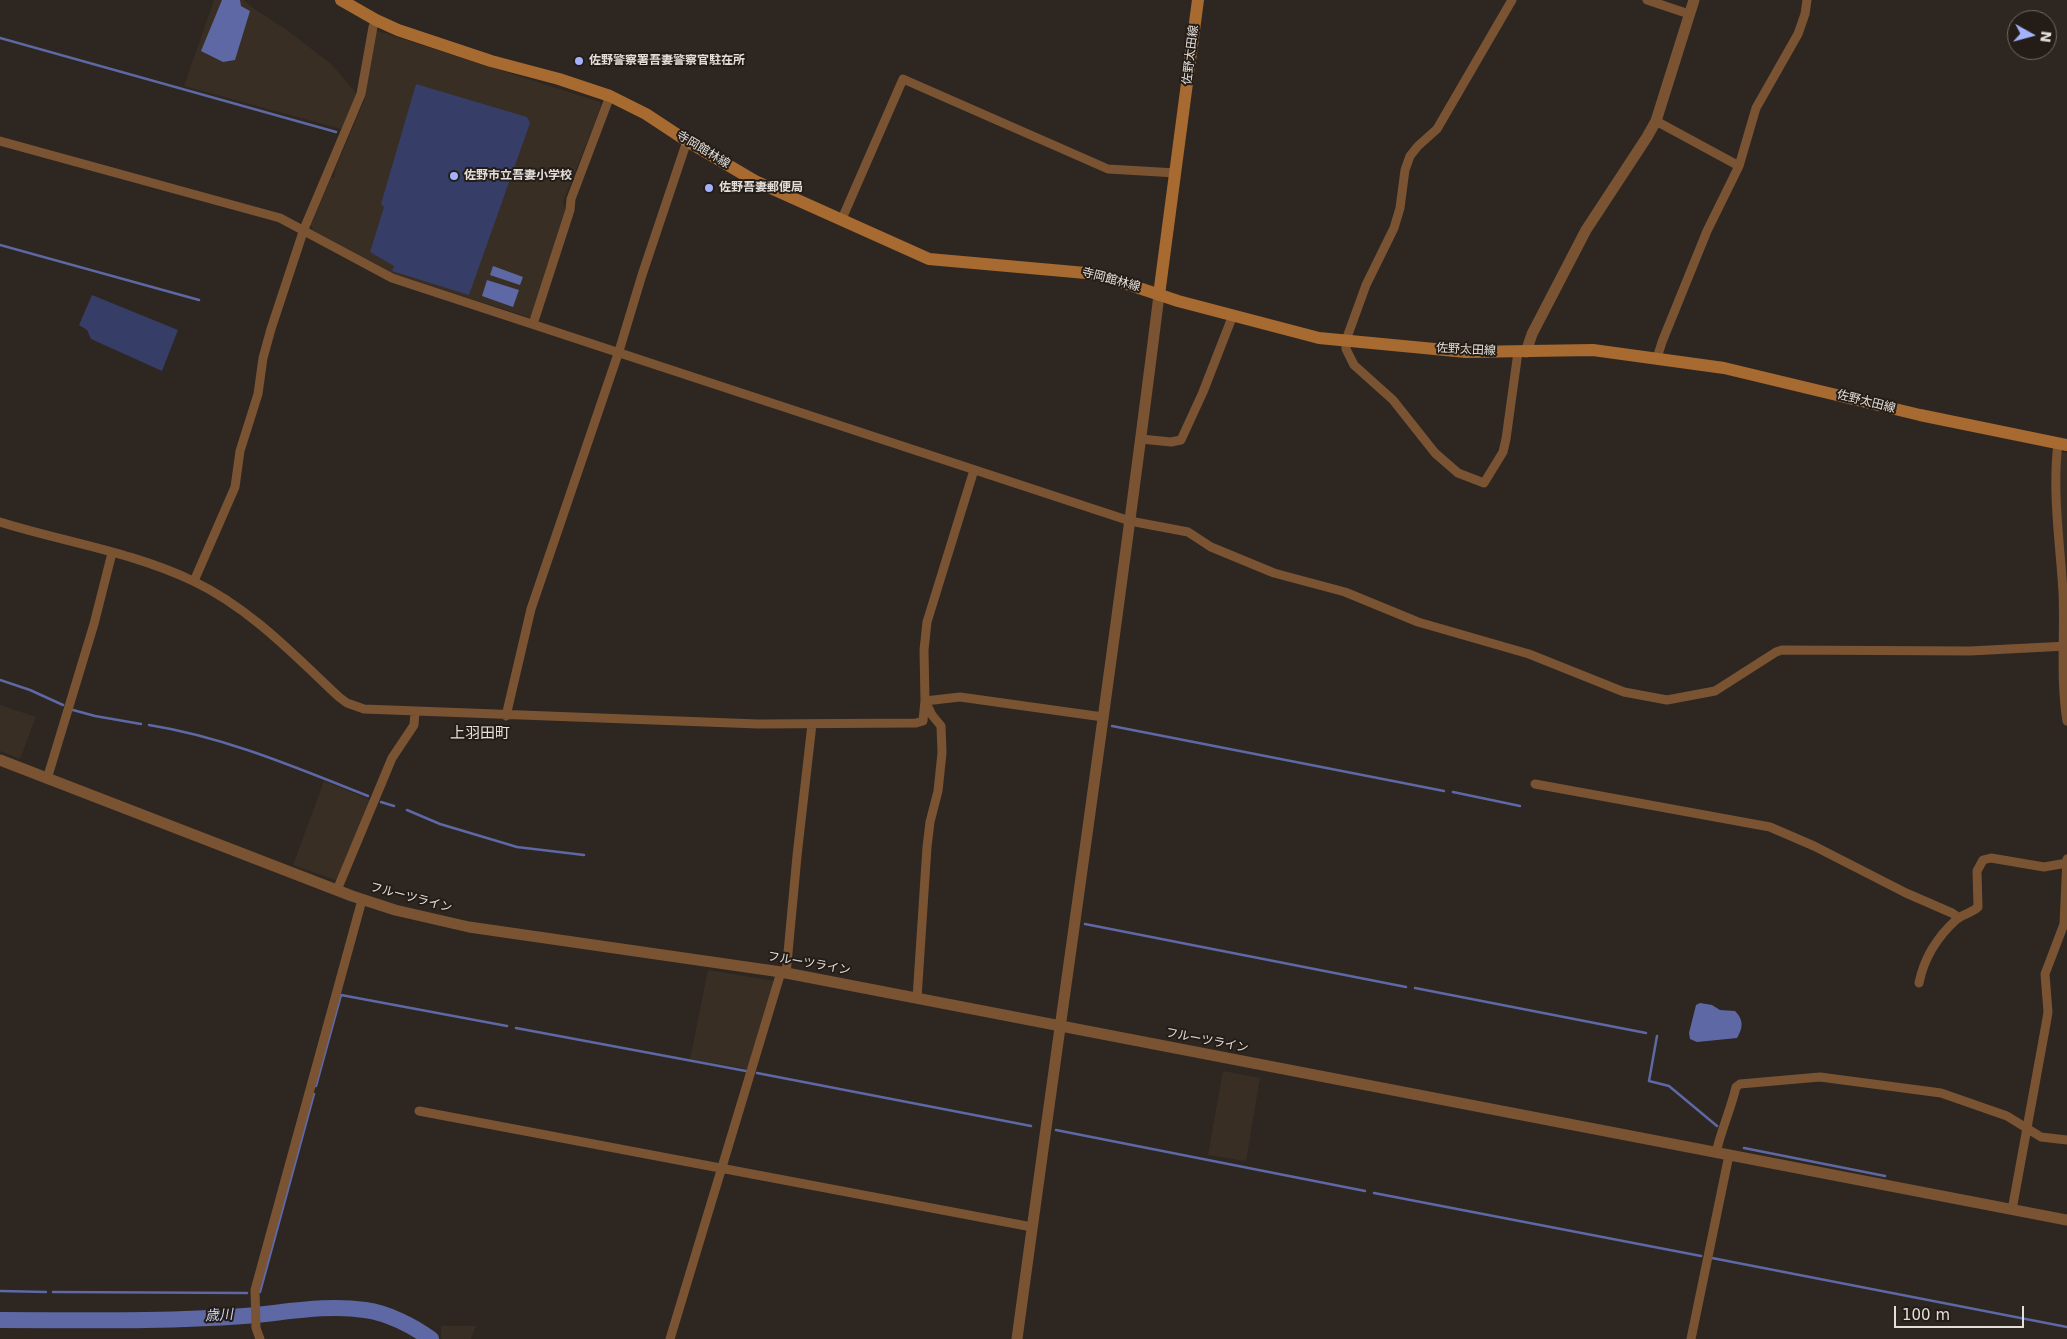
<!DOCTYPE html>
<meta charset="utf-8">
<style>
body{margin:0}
#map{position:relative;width:2067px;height:1339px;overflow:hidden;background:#2e2621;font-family:"DejaVu Sans",sans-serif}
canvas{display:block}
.north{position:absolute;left:2007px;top:10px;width:50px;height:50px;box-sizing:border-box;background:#241d17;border:1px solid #706a65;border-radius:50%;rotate:97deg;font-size:14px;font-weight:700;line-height:20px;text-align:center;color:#e3deda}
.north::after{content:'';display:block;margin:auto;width:18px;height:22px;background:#a3b2fd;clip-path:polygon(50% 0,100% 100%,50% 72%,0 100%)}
.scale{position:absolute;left:1894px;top:1306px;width:130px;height:22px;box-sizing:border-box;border:2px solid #e3deda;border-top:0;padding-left:6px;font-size:15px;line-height:18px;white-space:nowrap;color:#e3deda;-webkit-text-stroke:4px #241d17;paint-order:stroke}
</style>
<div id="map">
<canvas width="2067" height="1339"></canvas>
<div class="north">N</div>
<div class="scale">100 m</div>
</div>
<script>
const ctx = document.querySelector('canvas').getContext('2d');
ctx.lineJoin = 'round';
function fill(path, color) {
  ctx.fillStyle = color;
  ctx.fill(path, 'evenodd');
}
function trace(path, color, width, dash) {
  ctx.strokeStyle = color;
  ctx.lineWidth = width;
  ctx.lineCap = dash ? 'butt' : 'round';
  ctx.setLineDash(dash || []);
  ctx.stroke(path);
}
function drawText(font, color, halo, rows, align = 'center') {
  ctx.font = font + ' "DejaVu Sans","Noto Sans JP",sans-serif';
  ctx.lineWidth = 4;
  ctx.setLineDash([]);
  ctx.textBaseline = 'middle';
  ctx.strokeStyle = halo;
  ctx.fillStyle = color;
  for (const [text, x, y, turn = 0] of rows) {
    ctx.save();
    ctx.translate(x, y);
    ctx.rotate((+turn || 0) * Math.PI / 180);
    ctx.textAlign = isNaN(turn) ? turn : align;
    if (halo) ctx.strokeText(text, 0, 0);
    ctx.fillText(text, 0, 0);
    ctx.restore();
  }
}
fill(new Path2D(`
 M214,0H244L253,8L287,30L331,64L357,94L341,129L184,86Z
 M378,31L600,102L601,107L563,202L566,211L531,318L391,273L313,230L311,225L331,178H334L336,167L364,101L375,34Z
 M2061,452L2067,453V639L2059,507Z
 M0,705L36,717L20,759L0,751Z
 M324,781L370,800L338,881L293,865Z
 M708,970L775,981L748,1069L690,1059Z
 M1223,1071L1260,1078L1246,1161L1208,1155Z
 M441,1326H476L471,1339H443L441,1338Z`), '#392e24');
fill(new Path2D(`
 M416,84L527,117L530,123L469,295L392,271L394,266L370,252L384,207L381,204Z
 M92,295L178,330L162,371L91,339L87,330L79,325Z`), '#363d66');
fill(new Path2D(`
 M222,0H240L241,6L250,11L235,60L223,62L201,51Z
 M493,266L523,277L520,285L490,275Z
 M487,280L519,290L513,307L482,296Z
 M1700,1003L1712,1005L1720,1010L1735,1011C1744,1020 1743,1028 1737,1038L1697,1042L1690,1039L1689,1033L1696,1005Z`), '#5d68a4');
trace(new Path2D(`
 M0,38L336,132
 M0,245L199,300
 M0,680L30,690L63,705
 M73,710L95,716L141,724
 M149,725C225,737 297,768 368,796
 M1112,726L1444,791
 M1453,792L1520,806
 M381,802L394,806
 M407,810L440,824L517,847L584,855
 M1085,924L1406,987
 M1415,988L1646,1033
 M516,1028L746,1071
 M1657,1036L1649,1081L1669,1086L1717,1126
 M757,1073L1031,1126
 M316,1086L341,995L507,1026
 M1056,1130L1365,1191
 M1744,1148L1885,1176
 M1374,1193L1701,1256
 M1712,1258L2067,1327
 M0,1291L46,1292
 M53,1292L247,1293
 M260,1292L314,1094`), '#5d68a4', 2.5);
trace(new Path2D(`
 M0,1320C81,1320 163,1322 244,1316C284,1313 325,1304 365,1310C388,1313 413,1326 431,1339`), '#5d68a4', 16);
trace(new Path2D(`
 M1512,0L1437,129L1418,146L1410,156L1405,170L1400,208L1394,228L1366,285L1346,340V349L1354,365L1393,400L1435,453L1458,473L1484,483L1503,452L1506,439L1518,352
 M1647,0L1689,14
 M1656,121L1739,166
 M0,141L280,218L392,278L1130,521L1188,532L1211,547L1274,573L1345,592L1418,622L1529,654L1624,692L1667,700L1715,691L1776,652L1782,650L1970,651L2067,646
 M841,221L903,79L1108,169L1176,173
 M533,324L570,210L571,199L610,96
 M1657,358L1662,342L1707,231L1739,166L1756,108L1798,34L1805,14L1807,0
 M1141,439L1171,442L1181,440L1203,392L1233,315
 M2058,443C2052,493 2060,542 2063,592C2065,635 2060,678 2067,721
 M0,522C64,542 133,552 193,581C250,608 294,655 339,697L347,703L364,709L758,724L916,723L923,721L925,701L960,697L1103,717
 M194,581L235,487L240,451L258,394L263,358L271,329L304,229L361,94L373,27L376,20
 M506,716L531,609L619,351L642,275L687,141
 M47,779L94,624L112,553
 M1535,784L1770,827L1814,846L1906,893L1952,913L1959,918
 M337,890L392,758L414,725L415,712
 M786,974L797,856L812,724
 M1919,983C1924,958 1938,936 1957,919C1963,914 1972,913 1978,907L1977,871L1983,860L1991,858L2044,867L2067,863
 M917,998L927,847L930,822L938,791L942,753L941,726L932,715L925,701L924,650L927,622L974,470
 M419,1111L1032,1227
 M1716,1153C1721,1130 1731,1109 1736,1087L1740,1084L1820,1077L1941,1093L2007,1116L2041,1137L2067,1140
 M2012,1210L2046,1024L2048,1012L2045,974L2064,924L2067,859
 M260,1339L256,1328L255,1290L362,900
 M670,1339L781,972
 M1691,1339L1729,1155`), '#7a5332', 9);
trace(new Path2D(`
 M1526,352L1532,334L1586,230L1647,137L1656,121L1694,0
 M0,760L352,896L395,910L469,927L781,972L2067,1220
 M1017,1339C1064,991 1116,643 1159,295`), '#7a5332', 11);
trace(new Path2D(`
 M341,0L376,20L398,30L491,61L559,79L610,96L646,114L687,141L755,181L929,259L1097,274L1178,301L1319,338L1466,352L1593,350L1724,368L1920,415L2067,445
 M1159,295L1198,0`), '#a76a31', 12);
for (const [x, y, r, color] of [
 [579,61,5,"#a3b2fd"],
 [454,176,5,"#a3b2fd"],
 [709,188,5,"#a3b2fd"]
]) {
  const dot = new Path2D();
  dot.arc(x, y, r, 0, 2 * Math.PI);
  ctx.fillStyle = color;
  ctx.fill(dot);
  trace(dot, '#241d17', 2);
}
drawText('12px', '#e3deda', '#241d17', [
 ["佐野太田線",1191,55,-83],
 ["寺岡館林線",703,150,31],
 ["寺岡館林線",1111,280,15],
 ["佐野太田線",1466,350,3],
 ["佐野太田線",1866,402,14],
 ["フルーツライン",411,898,15],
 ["フルーツライン",809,964,10],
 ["フルーツライン",1207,1041,11]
]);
drawText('bold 12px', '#e3deda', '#241d17', [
 ["佐野警察署吾妻警察官駐在所",589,61],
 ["佐野市立吾妻小学校",464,176],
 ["佐野吾妻郵便局",719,188]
], 'left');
drawText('italic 14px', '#cbd4f7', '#241d17', [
 ["歳川",219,1316,-4]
]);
drawText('15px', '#e3deda', '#241d17', [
 ["上羽田町",480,734]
]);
</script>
